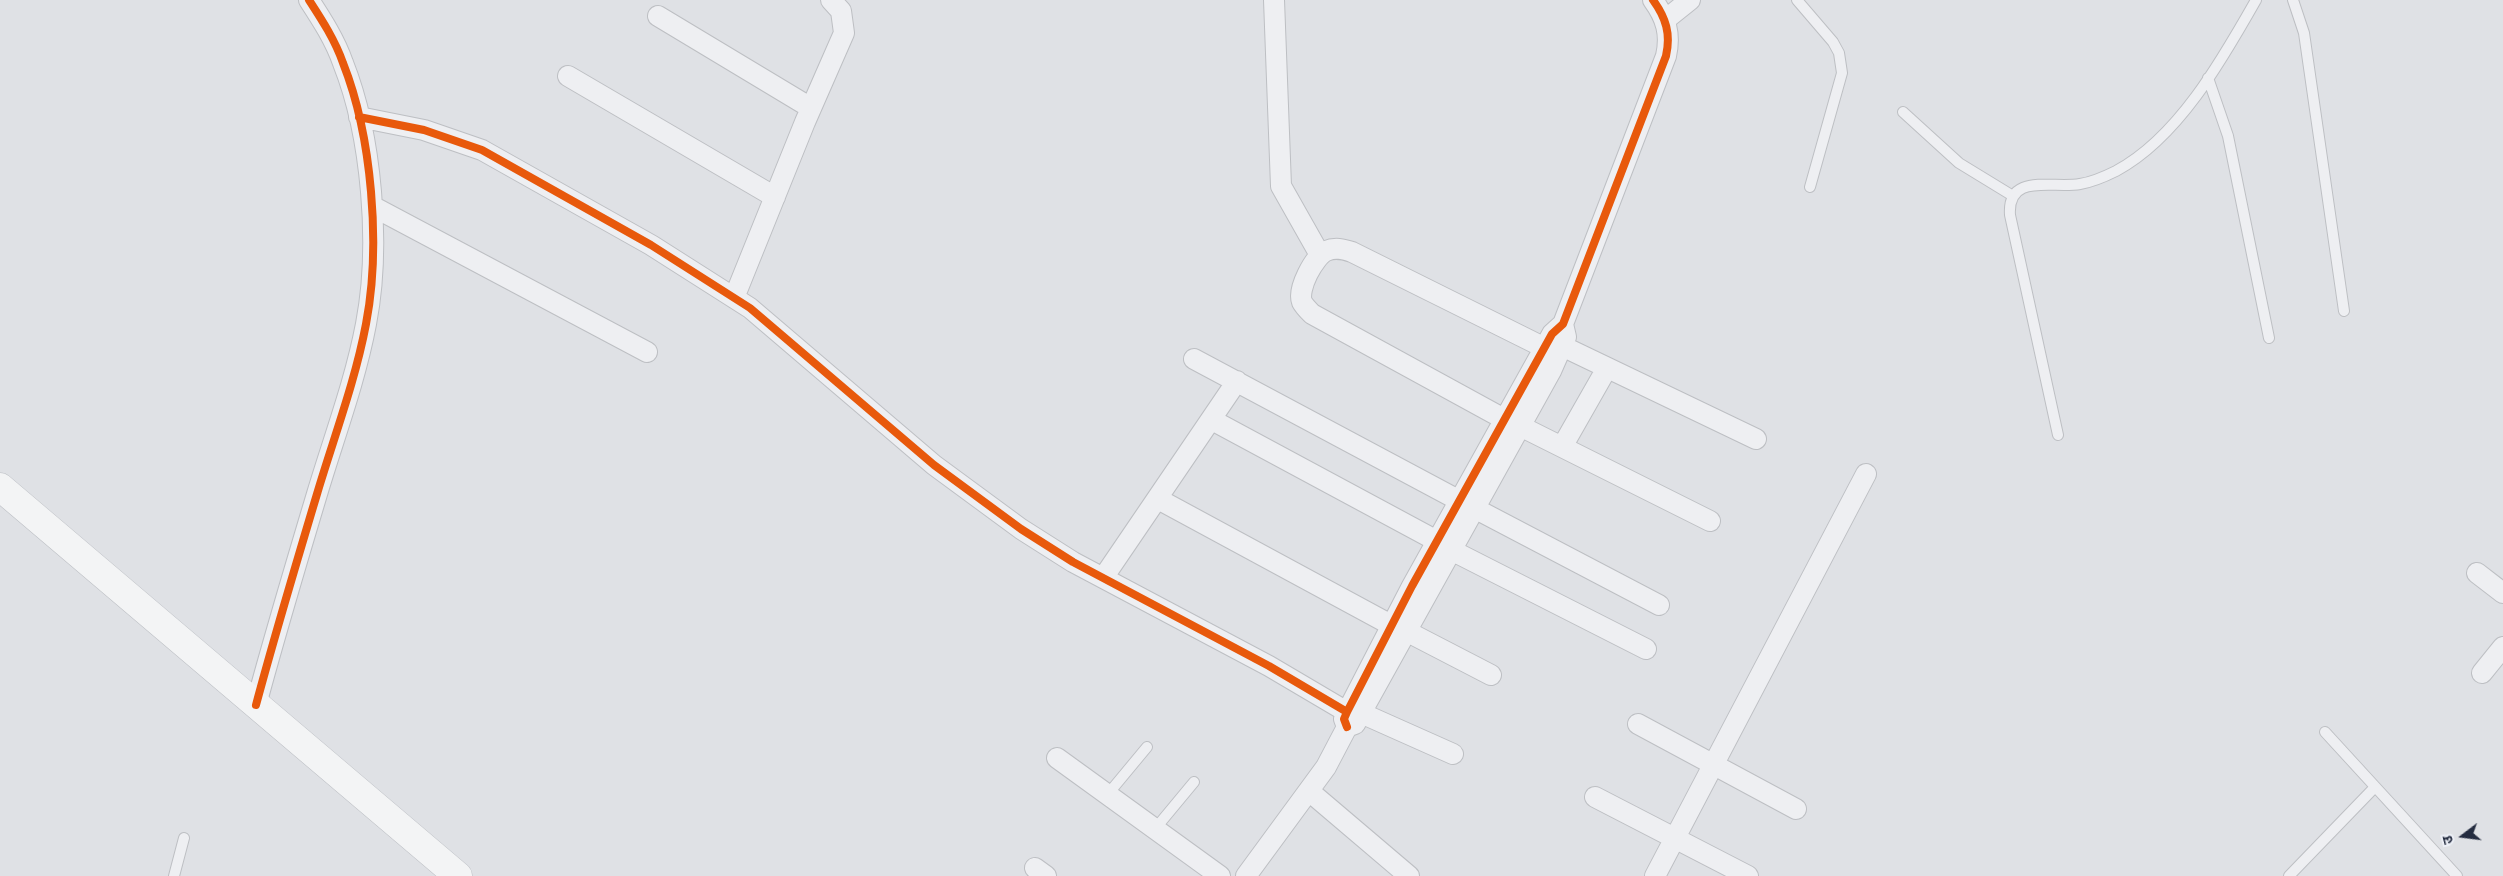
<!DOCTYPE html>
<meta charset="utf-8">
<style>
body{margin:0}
#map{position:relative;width:2503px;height:876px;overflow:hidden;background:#dfe1e5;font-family:Karla,"Noto Sans Devanagari",sans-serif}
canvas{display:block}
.north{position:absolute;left:2438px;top:811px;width:50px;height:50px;-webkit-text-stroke:4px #eceff6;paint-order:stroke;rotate:255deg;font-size:14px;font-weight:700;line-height:20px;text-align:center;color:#242c40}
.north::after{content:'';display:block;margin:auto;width:18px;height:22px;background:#242c40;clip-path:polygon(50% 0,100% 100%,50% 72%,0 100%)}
</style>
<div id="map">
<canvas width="2503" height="876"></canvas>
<div class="north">उ</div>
</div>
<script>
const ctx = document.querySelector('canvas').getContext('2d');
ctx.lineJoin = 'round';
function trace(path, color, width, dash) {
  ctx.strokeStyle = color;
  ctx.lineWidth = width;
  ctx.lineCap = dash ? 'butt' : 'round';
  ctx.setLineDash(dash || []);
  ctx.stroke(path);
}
const lane = new Path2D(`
 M1797,0L1833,42L1839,53L1842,73L1810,187
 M2293,0L2304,33L2344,311
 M2208,78L2228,136L2269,338
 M1903,112L1959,163L2013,196
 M2058,435L2010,215C2007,172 2053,189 2080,184C2093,182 2104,177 2116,171C2178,138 2222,60 2256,0
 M2325,732L2457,876
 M1108,794L1147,747
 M1155,829L1194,782
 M174,876L184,838
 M2289,876L2375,787`);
const street = new Path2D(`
 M1274,0L1281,186L1320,255
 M658,16L811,108
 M1665,20L1690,0
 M568,76L775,197
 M359,117L424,130L482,150L651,245L750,308L934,465L1021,529L1073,562L1269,666L1347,712
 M372,206L647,352
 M734,298L805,122L844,33L841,11L831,0
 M1562,346L1756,439
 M1194,359L1460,501
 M1504,419L1312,314C1308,310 1304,306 1302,302C1297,289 1314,257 1326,251C1335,247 1343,249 1352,252L1545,348
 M1212,420L1437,541
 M1520,426L1710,521
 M1562,447L1607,368
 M1158,499L1391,625
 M1474,508L1659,605
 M1451,550L1646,649
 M2477,573L2503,593
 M1103,578L1237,381
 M1406,631L1491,675
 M2482,673L2503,647
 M256,705C275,634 296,564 317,494C334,437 355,382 366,324C381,246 372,136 343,63C335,40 322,20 309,0
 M1361,713L1453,754
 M1638,724L1796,809
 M1347,727L1344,719L1347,712L1412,586L1552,334L1563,324L1666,56C1671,34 1666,18 1653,0
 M1057,758L1220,876
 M1309,791L1409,876
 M1595,797L1748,876
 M1035,868L1046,876
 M1246,876L1326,767L1347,727L1355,724L1361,713L1551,371L1566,337L1563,324
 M1655,876L1866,474`);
const primary = new Path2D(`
 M0,487L458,876`);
trace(lane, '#bdbfc3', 12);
trace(street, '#bdbfc3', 22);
trace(primary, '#bbbec3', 29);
trace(lane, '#eeeff2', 10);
trace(street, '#eeeff2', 20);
trace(primary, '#f3f4f5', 28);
trace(new Path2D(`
 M359,117L424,130L482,150L651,245L750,308L934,465L1021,529L1073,562L1269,666L1347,712
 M256,705C275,634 296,564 317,494C334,437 355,382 366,324C381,246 372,136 343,63C335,40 322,20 309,0
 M1347,727L1344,719L1347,712L1412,586L1552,334L1563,324L1666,56C1671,34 1666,18 1653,0`), '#e8590c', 8);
</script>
